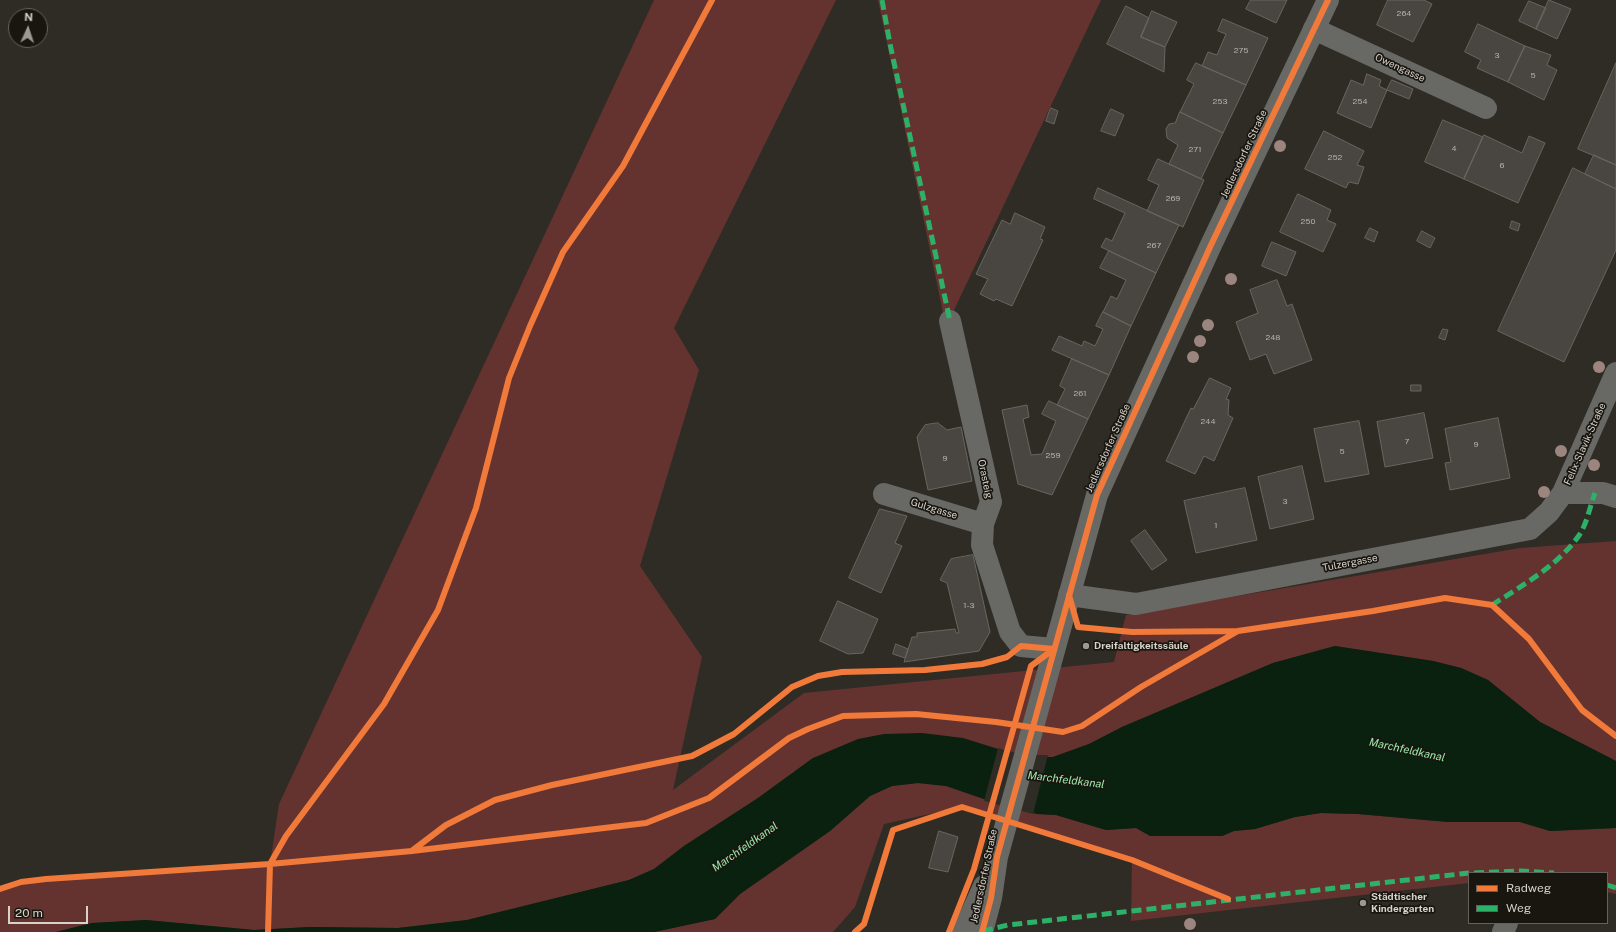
<!DOCTYPE html>
<meta charset="utf-8">
<style>
body{margin:0}
#map{position:relative;width:1616px;height:932px;overflow:hidden;background:#2f2c25;font-family:"Public Sans",sans-serif}
canvas{display:block}
.legend{position:absolute;left:1468px;top:872px;width:140px;height:52px;box-sizing:border-box;background:#191610;border:1px solid #65625b;margin:0;padding:5px 7px;list-style:none;font-size:12px;color:#d7d3cb}
.legend li{display:flex;align-items:center;gap:8px;height:20px}
.legend b{width:20px;border:1px solid #65625b}
.north{position:absolute;left:8px;top:8px;width:40px;height:40px;box-sizing:border-box;background:#191610;border:1px solid #65625b;border-radius:50%;rotate:3deg;font-size:11px;font-weight:700;line-height:16px;text-align:center;color:#d7d3cb}
.north::after{content:'';display:block;margin:auto;width:14px;height:18px;background:#9c9991;clip-path:polygon(50% 0,100% 100%,50% 72%,0 100%)}
.scale{position:absolute;left:8px;top:906px;width:80px;height:18px;box-sizing:border-box;border:2px solid #d7d3cb;border-top:0;padding-left:5px;font-size:12px;line-height:14px;white-space:nowrap;color:#d7d3cb;-webkit-text-stroke:3px #191610;paint-order:stroke}
</style>
<div id="map">
<canvas width="1616" height="932"></canvas>
<ul class="legend">
<li><b style="height:5px;background:#f17a3a"></b>Radweg</li>
<li><b style="height:5px;background:#2db169"></b>Weg</li>
</ul>
<div class="north">N</div>
<div class="scale">20 m</div>
</div>
<script>
const ctx = document.querySelector('canvas').getContext('2d');
ctx.lineJoin = 'round';
function fill(path, color) {
  ctx.fillStyle = color;
  ctx.fill(path, 'evenodd');
}
function trace(path, color, width, dash) {
  ctx.strokeStyle = color;
  ctx.lineWidth = width;
  ctx.lineCap = dash ? 'butt' : 'round';
  ctx.setLineDash(dash || []);
  ctx.stroke(path);
}
function drawText(font, color, halo, rows, align = 'center') {
  ctx.font = font + ' "Public Sans",sans-serif';
  ctx.lineWidth = 3.5;
  ctx.setLineDash([]);
  ctx.textBaseline = 'middle';
  ctx.strokeStyle = halo;
  ctx.fillStyle = color;
  for (const [text, x, y, turn = 0] of rows) {
    ctx.save();
    ctx.translate(x, y);
    ctx.rotate((+turn || 0) * Math.PI / 180);
    ctx.textAlign = isNaN(turn) ? turn : align;
    if (halo) ctx.strokeText(text, 0, 0);
    ctx.fillText(text, 0, 0);
    ctx.restore();
  }
}
fill(new Path2D(`
 M654,0H836L674,328L699,370L640,566L702,657L673,790L804,693L1114,662L1126,615L1520,548L1616,541V761L1540,722L1488,680L1461,668L1433,661L1335,646L1273,663L1122,727L1089,744L1053,757H1024L998,750L813,758L758,798L684,846L654,869L629,880L467,920L398,928L310,927L254,930L146,920L92,923L56,932H0V889L21,882L270,864L279,804Z
 M878,0H1101L946,327Z
 M918,783L946,786L984,799L1037,814L1056,815L1106,830L1136,828L1151,836H1222L1234,831L1255,829L1295,817L1321,813L1358,814L1448,822H1520L1550,831L1616,828V894L1607,892V873H1469V883L1131,921L1132,860L962,807L884,824L855,907L833,932H654L715,919L740,894L830,831L870,796L892,786Z`), '#65332f');
fill(new Path2D(`
 M1335,646L1433,661L1461,668L1488,680L1540,722L1616,761V828L1550,831L1520,822H1448L1358,814L1321,813L1295,817L1255,829L1234,831L1222,836H1150L1136,828L1106,830L1056,815L1037,814L984,799L946,786L918,783L892,786L870,796L830,831L740,894L715,919L654,932H56L92,923L146,920L254,930L310,927L398,928L467,920L629,880L654,869L684,846L758,798L813,758L858,739L884,734L922,733L963,738L1024,757H1053L1089,744L1122,727L1273,663Z`), '#09210e');
fill(new Path2D(`
 M998,748L1024,755H1048L1033,814L984,801Z`), '#2f2c25');
const building = new Path2D(`
 M1251,0H1287L1276,23L1246,9Z
 M1388,0H1424L1432,4L1413,42L1377,25Z
 M1549,0L1571,9L1557,39L1536,29Z
 M1529,1L1546,8L1536,29L1519,21Z
 M1126,6L1149,18L1141,37L1165,47L1164,72L1107,44Z
 M1152,11L1177,22L1165,47L1141,37Z
 M1223,19L1268,38L1246,85L1202,66L1208,52L1217,55L1226,34L1218,31Z
 M1478,24L1525,46L1508,82L1477,68L1481,60L1465,52Z
 M1525,46L1551,55L1547,65L1557,70L1544,100L1508,82Z
 M1196,63L1246,85L1223,133L1180,112L1194,84L1187,80Z
 M1616,63V165L1578,149Z
 M1367,74L1381,80L1379,86L1387,90L1371,128L1337,113L1351,80L1363,85Z
 M1392,80L1413,89L1409,99L1387,90Z
 M1051,108L1058,111L1054,124L1046,121Z
 M1111,109L1124,115L1115,136L1101,131Z
 M1180,112L1223,133L1201,179L1169,164L1178,145L1167,138L1166,129L1169,124L1175,123Z
 M1443,120L1483,137L1464,179L1425,162Z
 M1324,131L1364,151L1357,165L1364,167L1358,184L1349,182L1346,188L1305,169Z
 M1484,135L1522,153L1529,136L1545,143L1518,203L1464,179Z
 M1594,155L1616,165V189L1585,174Z
 M1158,159L1204,180L1183,227L1147,211L1159,185L1148,180Z
 M1573,168L1616,189V250L1564,362L1498,331Z
 M1098,188L1179,225L1156,273L1101,247L1106,238L1112,241L1125,213L1094,199Z
 M1298,194L1331,210L1327,220L1336,224L1323,252L1280,232Z
 M1015,213L1045,227L1040,239L1043,240L1012,306L996,299L994,301L980,294L988,279L976,274L1002,220L1010,224Z
 M1512,221L1520,224L1518,231L1510,228Z
 M1370,228L1378,232L1374,242L1365,238Z
 M1422,231L1435,238L1430,248L1417,241Z
 M1272,242L1296,252L1286,276L1262,266Z
 M1109,251L1156,273L1131,326L1103,312L1111,296L1117,299L1126,280L1100,268Z
 M1277,280L1287,306L1292,304L1312,360L1274,374L1266,354L1250,360L1236,322L1258,313L1250,290Z
 M1103,312L1131,326L1109,375L1052,350L1059,336L1082,346L1084,341L1095,346L1103,329L1096,326Z
 M1443,329L1448,330L1445,340L1439,338Z
 M1072,359L1109,375L1088,419L1057,405L1065,389L1060,386Z
 M1210,378L1231,388L1226,399L1229,400L1228,415L1233,418L1214,461L1204,456L1195,474L1166,461L1191,408L1193,409Z
 M1411,385H1421V391H1411Z
 M1049,401L1088,419L1052,495L1018,484L1002,410L1027,405L1029,417L1023,419L1031,455L1042,454L1056,421L1042,414Z
 M1424,413L1433,458L1385,467L1377,422Z
 M1498,418L1510,478L1450,490L1445,463L1451,462L1445,429Z
 M1359,421L1369,474L1325,482L1314,429Z
 M938,423L947,430L961,427L972,481L928,490L917,437L925,425Z
 M1302,466L1314,519L1270,529L1258,477Z
 M1245,488L1257,540L1196,553L1184,501Z
 M880,509L907,516L895,543L902,546L881,593L849,578Z
 M1145,530L1167,560L1152,570L1131,541Z
 M973,555L990,632L979,651L904,662L912,637H917V633L955,629L956,633H959L947,583L940,580L951,559Z
 M838,601L878,619L863,653L848,654L820,641Z
 M896,644L908,649L905,658L893,654Z
 M939,831L958,837L948,872L929,868Z`);
fill(building, '#494540');
trace(building, '#69655f', 1);
trace(new Path2D(`
 M1521,873V871`), '#6a6965', 2.5, [3, 2]);
trace(new Path2D(`
 M1314,29L1486,108
 M950,321L991,502L983,524L982,545L1010,632L1021,646L1054,649
 M1563,493H1603L1616,497
 M884,494L983,524
 M1069,595L1136,604L1530,529L1549,512L1563,493L1616,373
 M1503,932L1507,923`), '#686865', 22);
trace(new Path2D(`
 M963,932L984,886
 M982,932L991,898L997,857L1097,495L1211,245L1328,0`), '#686865', 22);
trace(new Path2D(`
 M882,0L890,44L950,321
 M1492,605C1523,585 1559,565 1580,534C1587,523 1590,506 1595,493
 M1474,873L1521,871L1554,873
 M1607,885L1616,888
 M983,931L1008,925L1469,873`), '#2db169', 5, [10, 5]);
trace(new Path2D(`
 M1069,595L1078,627L1132,632L1238,631L1373,611L1445,598L1492,605L1529,639L1582,710L1616,736
 M413,850L446,825L495,800L552,785L692,756L734,734L792,687L818,676L842,672L925,670L982,664L1007,657L1021,646L1054,649
 M0,889L21,882L46,879L270,864L412,851L646,823L709,798L789,738L808,729L843,716L916,714L996,722L1063,732L1082,726L1141,687L1238,631
 M268,932L270,864L286,836L384,704L438,610L476,508L509,378L530,326L563,252L623,166L712,0
 M855,932L864,924L893,830L962,807L1132,860L1228,899
 M949,932L974,869L1031,666L1054,649
 M982,932L991,898L997,857L1097,495L1211,245L1328,0`), '#f17a3a', 6);
ctx.fillStyle = '#9c857f';
for (const [x, y] of [
 [1280,146],
 [1231,279],
 [1208,325],
 [1200,341],
 [1193,357],
 [1599,367],
 [1561,451],
 [1594,465],
 [1544,492],
 [1190,924]
]) {
  ctx.beginPath();
  ctx.arc(x, y, 6, 0, 2 * Math.PI);
  ctx.fill();
}
for (const [x, y, r, color] of [
 [1086,646,4,"#9c9991"],
 [1363,903,4,"#9c9991"]
]) {
  const dot = new Path2D();
  dot.arc(x, y, r, 0, 2 * Math.PI);
  ctx.fillStyle = color;
  ctx.fill(dot);
  trace(dot, '#191610', 1.5);
}
drawText('8px', '#b4b0a8', null, [
 ["264",1404,14],
 ["275",1241,51],
 ["3",1497,56],
 ["5",1533,76],
 ["253",1220,102],
 ["254",1360,102],
 ["4",1454,149],
 ["271",1195,150],
 ["252",1335,158],
 ["6",1502,166],
 ["269",1173,199],
 ["250",1308,222],
 ["267",1154,246],
 ["248",1273,338],
 ["261",1080,394],
 ["244",1208,422],
 ["7",1407,442],
 ["9",1476,445],
 ["5",1342,452],
 ["259",1053,456],
 ["9",945,459],
 ["3",1285,502],
 ["1",1216,526],
 ["1-3",969,606]
]);
drawText('10px', '#d7d3cb', '#191610', [
 ["Owengasse",1400,68,25],
 ["Jedlersdorfer Straße",1244,154,-65],
 ["Felix-Slavik-Straße",1585,444,-66],
 ["Jedlersdorfer Straße",1108,448,-66],
 ["Orasteig",985,479,78],
 ["Gulzgasse",934,509,17],
 ["Tulzergasse",1350,563,-11],
 ["Jedlersdorfer Straße",984,876,-78]
]);
drawText('bold 10px', '#d7d3cb', '#191610', [
 ["Dreifaltigkeitssäule",1094,646],
 ["Städtischer",1371,897],
 ["Kindergarten",1371,909]
], 'left');
drawText('italic 11px', '#9be9a9', '#191610', [
 ["Marchfeldkanal",1407,750,12],
 ["Marchfeldkanal",1066,780,7],
 ["Marchfeldkanal",745,847,-35]
]);
</script>
